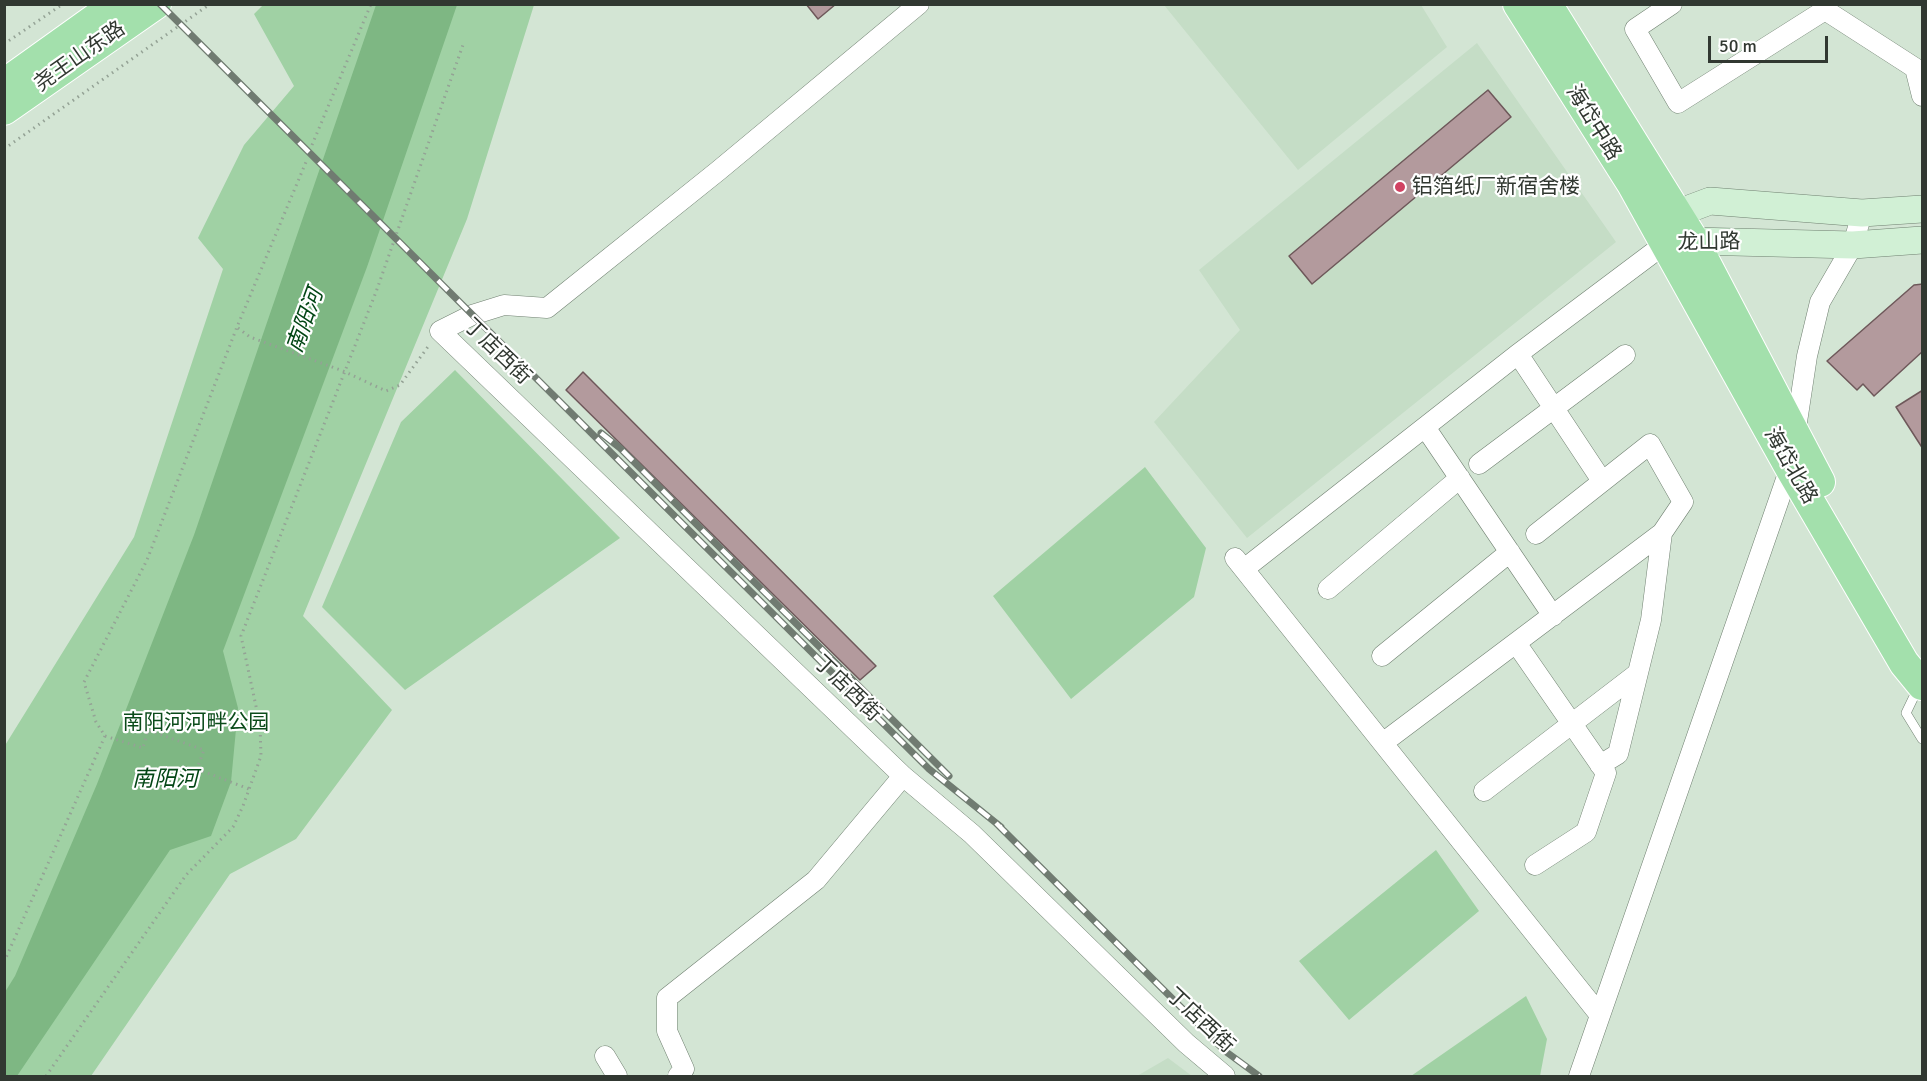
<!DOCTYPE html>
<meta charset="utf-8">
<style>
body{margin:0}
#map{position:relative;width:1927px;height:1081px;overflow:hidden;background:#d3e5d4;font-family:Signika,sans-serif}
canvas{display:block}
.frame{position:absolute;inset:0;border:6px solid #313831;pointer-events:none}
.scale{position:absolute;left:1708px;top:36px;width:120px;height:27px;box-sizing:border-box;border:3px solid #313831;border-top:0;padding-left:8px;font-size:18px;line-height:21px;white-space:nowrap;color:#313831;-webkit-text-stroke:4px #fff;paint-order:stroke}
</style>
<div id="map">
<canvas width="1927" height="1081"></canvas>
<div class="frame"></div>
<div class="scale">50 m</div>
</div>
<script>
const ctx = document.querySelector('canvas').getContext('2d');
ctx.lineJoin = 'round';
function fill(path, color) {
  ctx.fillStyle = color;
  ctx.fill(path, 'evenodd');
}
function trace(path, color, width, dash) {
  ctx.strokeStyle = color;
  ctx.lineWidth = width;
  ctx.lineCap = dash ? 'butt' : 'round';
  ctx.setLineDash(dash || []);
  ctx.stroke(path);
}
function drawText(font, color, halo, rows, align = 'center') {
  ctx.font = font + ' Signika,"Noto Sans SC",sans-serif';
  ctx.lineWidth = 4.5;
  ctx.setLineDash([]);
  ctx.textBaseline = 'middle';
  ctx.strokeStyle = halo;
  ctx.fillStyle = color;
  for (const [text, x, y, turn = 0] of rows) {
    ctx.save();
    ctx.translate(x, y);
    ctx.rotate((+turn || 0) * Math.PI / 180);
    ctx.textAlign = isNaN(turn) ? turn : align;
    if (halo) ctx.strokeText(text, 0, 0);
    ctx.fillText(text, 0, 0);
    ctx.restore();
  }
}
fill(new Path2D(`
 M1164,5H1421L1447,47L1298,170Z
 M1477,43L1616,242L1247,538L1154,422L1240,330L1199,270Z
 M1168,1058L1192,1076H1137Z`), '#c5ddc6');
fill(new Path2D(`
 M264,4L534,5L467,219L303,616L392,710L296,839L230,874L91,1076H5L4,747L134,537L223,269L198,238L244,145L294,86L254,14Z
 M455,370L620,538L405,690L322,607L401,422Z
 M1145,467L1206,548L1194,597L1071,699L993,596Z
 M1436,850L1479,911L1349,1020L1299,961Z
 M1526,996L1547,1039L1540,1076H1411Z`), '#a0d1a4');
fill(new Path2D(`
 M376,5H457L367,267L223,651L238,708L231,782L211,836L170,850L17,1076H5V992L15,976L97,784L194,535Z`), '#7eb783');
const building = new Path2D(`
 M806,4H836L818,19Z
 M1488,90L1511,117L1312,284L1289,256Z
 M1923,284V351L1874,396L1863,384L1857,390L1827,361L1914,285Z
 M583,372L876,666L860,680L566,390Z
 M1923,390V449L1896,407Z`);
fill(building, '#b39a9d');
trace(building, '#6e585a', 1.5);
const lane = new Path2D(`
 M1919,686L1906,713L1922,739`);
const street = new Path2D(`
 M919,4L718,171L547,308L504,305L472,315L440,331L903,776L972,834L1186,1043L1225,1076
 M1672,4L1635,29L1678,103L1825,10L1915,68L1922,96
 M1518,354L1602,481
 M1425,427L1553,616
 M1479,464L1625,355
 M1536,534L1650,444L1683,502L1662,533L1651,620L1618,754L1600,765
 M1235,558L1599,1014
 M1244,569L1518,354L1666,243
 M1328,589L1460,478
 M1516,643L1606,773L1586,832L1535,865
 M1382,656L1510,552
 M1384,742L1662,533
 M1484,791L1638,673
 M605,1056L617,1076
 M678,1076L684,1069L667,1031V998L816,880L903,776
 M1579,1076L1790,468L1807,356L1820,302L1853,245L1862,213`);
const secondary = new Path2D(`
 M1922,209L1862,213L1710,201L1678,213L1666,243L1694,241L1853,245L1922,240`);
const primary = new Path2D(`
 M1518,4L1632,184L1790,468L1904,663L1922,685
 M1547,4L1694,241L1820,482
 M4,84L116,4
 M4,110L156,4`);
trace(lane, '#708071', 10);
trace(street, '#708071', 21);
trace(secondary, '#708071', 28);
trace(primary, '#fff', 32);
trace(new Path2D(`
 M4,44L63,4
 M312,145L371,4
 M4,149L210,4
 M238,328L250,337L343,371L386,391L400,385L430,344
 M105,736L143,748L148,730L204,750L197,769L249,789
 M4,962L105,736L96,722L84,682L147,560L237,327L306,162
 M46,1076L186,875L233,827L243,806L261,756L260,725L241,636L376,292L464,42`), '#94a295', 3, [1.5, 4.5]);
trace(lane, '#fff', 9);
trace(street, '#fff', 20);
trace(secondary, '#d1f0d5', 27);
trace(primary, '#a3e0ac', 30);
const rail = new Path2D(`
 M160,4L929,769L1001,827
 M601,433L620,448L949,776
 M996,823L1225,1051L1259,1076`);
trace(rail, '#707b71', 7);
trace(rail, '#fff', 4.5, [14]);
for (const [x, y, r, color] of [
 [1400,187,6,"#d14262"]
]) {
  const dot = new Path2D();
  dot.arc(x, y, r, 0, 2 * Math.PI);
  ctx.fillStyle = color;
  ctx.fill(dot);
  trace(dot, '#fff', 2);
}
drawText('21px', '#313831', '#fff', [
 ["尧王山东路",80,57,-35],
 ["海岱中路",1593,123,58],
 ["龙山路",1709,243,-1],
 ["丁店西街",497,352,44],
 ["海岱北路",1790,466,60],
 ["丁店西街",847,689,44],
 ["丁店西街",1200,1021,43]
]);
drawText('21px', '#313831', '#fff', [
 ["铝箔纸厂新宿舍楼",1412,187]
], 'left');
drawText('21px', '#0b4b1a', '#fff', [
 ["南阳河河畔公园",196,723]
]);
drawText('italic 22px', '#034615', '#fff', [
 ["南阳河",306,321,-70],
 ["南阳河",165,780]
]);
</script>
